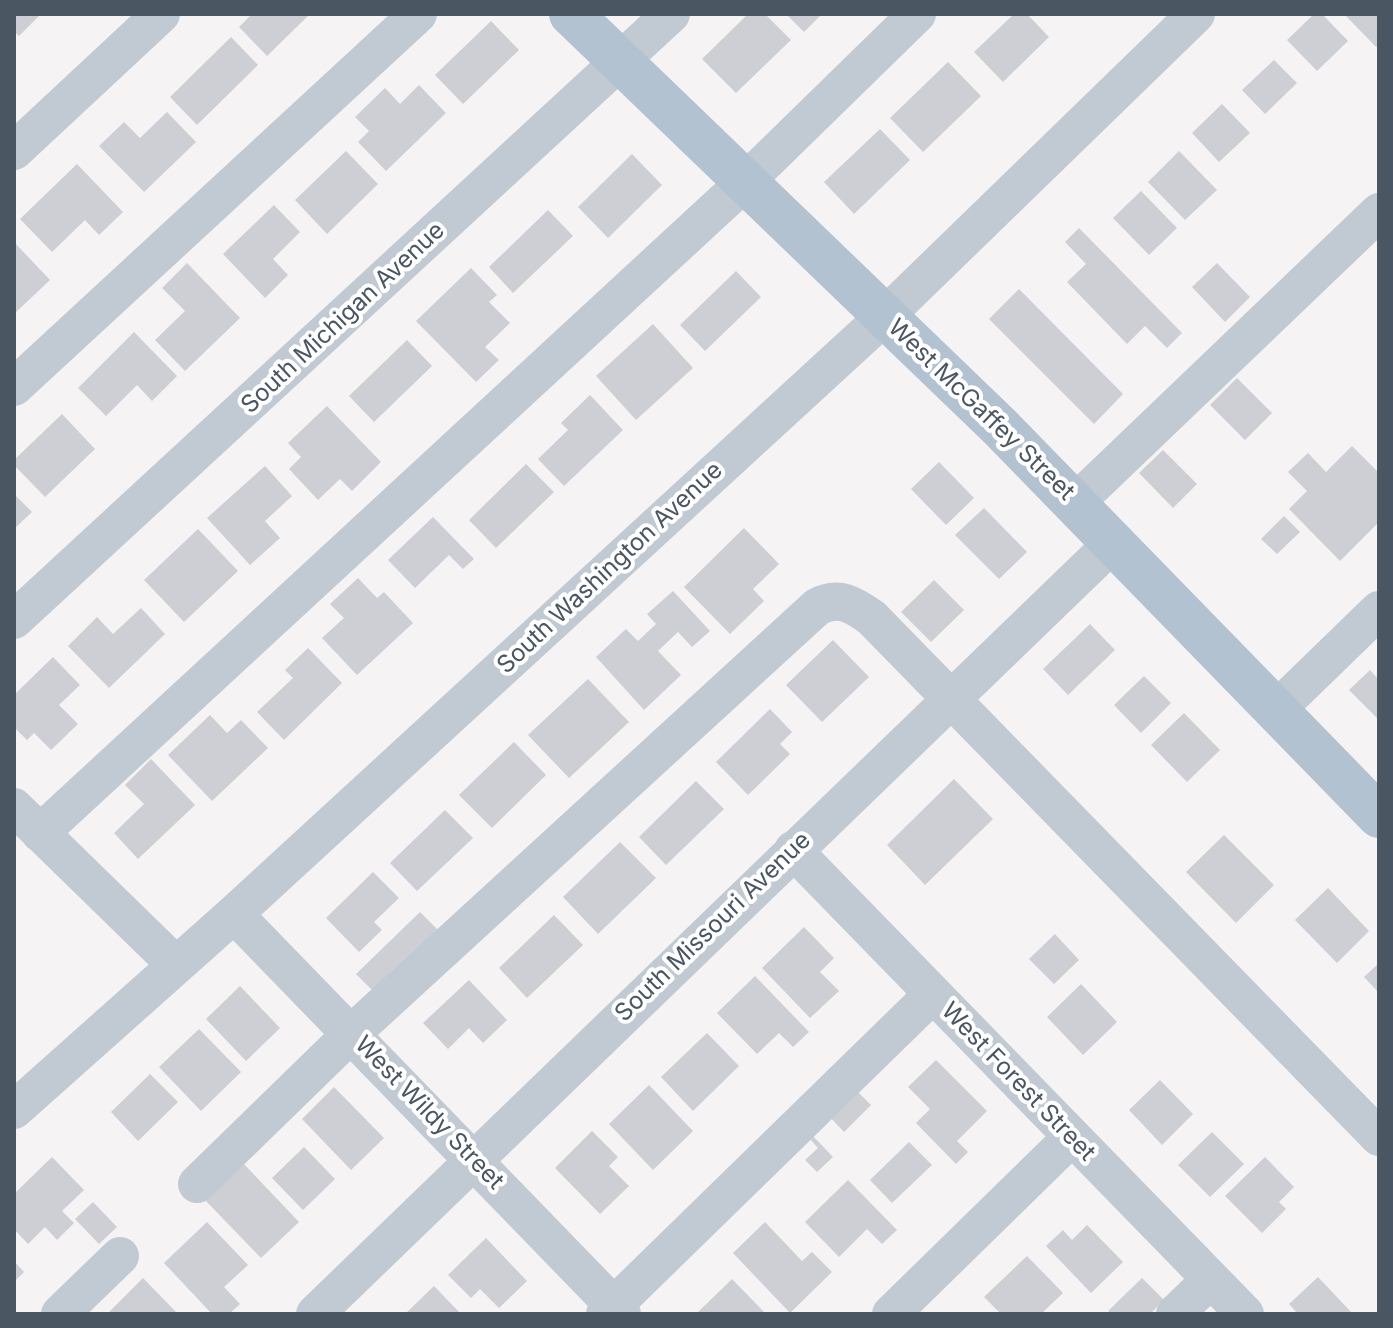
<!DOCTYPE html>
<style>
body{margin:0}
#map{position:relative;width:1393px;height:1328px;overflow:hidden;background:#f5f3f3;font-family:Inter,sans-serif}
canvas{display:block}
.frame{position:absolute;inset:0;border:16px solid #4a5661;pointer-events:none}
</style>
<div id="map">
<canvas width="1393" height="1328"></canvas>
<div class="frame"></div>
</div>
<script>
const ctx = document.querySelector('canvas').getContext('2d');
ctx.lineJoin = 'round';
function fill(path, color) {
  ctx.fillStyle = color;
  ctx.fill(path, 'evenodd');
}
function trace(path, color, width, dash) {
  ctx.strokeStyle = color;
  ctx.lineWidth = width;
  ctx.lineCap = dash ? 'butt' : 'round';
  ctx.setLineDash(dash || []);
  ctx.stroke(path);
}
function drawText(font, color, halo, rows, align = 'center') {
  ctx.font = font + ' Inter,sans-serif';
  ctx.lineWidth = 8;
  ctx.setLineDash([]);
  ctx.textBaseline = 'middle';
  ctx.strokeStyle = halo;
  ctx.fillStyle = color;
  for (const [text, x, y, turn = 0] of rows) {
    ctx.save();
    ctx.translate(x, y);
    ctx.rotate((+turn || 0) * Math.PI / 180);
    ctx.textAlign = isNaN(turn) ? turn : align;
    if (halo) ctx.strokeText(text, 0, 0);
    ctx.fillText(text, 0, 0);
    ctx.restore();
  }
}
fill(new Path2D(`
 M14,14H41L19,36L14,31Z
 M252,14H310L267,56L239,27Z
 M748,14H765L791,40L736,93L702,59Z
 M786,14H822L804,32Z
 M1014,14H1027L1049,37L1003,82L974,52Z
 M1314,14H1322L1348,41L1317,71L1287,40Z
 M1344,14H1379V44L1376,47Z
 M491,21L519,50L463,104L435,75Z
 M231,37L258,65L197,125L170,97Z
 M1274,60L1297,83L1265,114L1242,90Z
 M948,62L981,96L923,152L890,118Z
 M419,85L446,113L386,171L358,142L369,131L355,117L385,88L400,104Z
 M1222,104L1250,133L1219,162L1192,133Z
 M167,112L196,142L144,192L99,146L124,122L140,138Z
 M880,129L910,160L854,214L824,182Z
 M346,151L378,184L327,234L295,200Z
 M1179,151L1217,190L1185,220L1148,182Z
 M632,154L662,185L608,238L578,207Z
 M77,164L123,212L99,235L85,220L52,252L20,219Z
 M1141,191L1177,228L1149,255L1113,218Z
 M274,205L300,232L273,259L288,275L265,298L223,254Z
 M548,210L573,236L513,293L489,267Z
 M1079,228L1182,333L1167,348L1145,326L1127,344L1067,282L1086,264L1065,242Z
 M14,242L50,280L14,314Z
 M187,263L240,318L185,371L155,340L185,311L162,288Z
 M1217,263L1250,297L1225,322L1192,287Z
 M471,268L497,295L489,302L510,323L485,347L499,360L476,382L416,321Z
 M736,271L761,297L705,351L680,325Z
 M1019,289L1123,394L1094,424L989,319Z
 M653,324L693,368L636,420L596,376Z
 M134,332L177,376L152,401L137,385L106,416L78,388Z
 M407,340L432,366L374,422L349,396Z
 M1237,378L1272,413L1245,440L1210,405Z
 M590,395L623,430L564,486L538,459L568,430L561,423Z
 M327,406L381,462L352,491L340,479L318,500L289,469L301,457L288,443Z
 M62,414L95,449L45,497L14,465V460Z
 M1352,446L1379,473V522L1340,561L1289,509L1307,491L1288,472L1308,453L1326,472Z
 M1163,450L1197,484L1173,508L1139,473Z
 M939,462L974,498L946,525L911,489Z
 M526,464L554,492L496,548L469,520Z
 M265,466L292,496L265,521L280,538L250,565L207,518Z
 M14,494L32,512L14,529Z
 M984,508L1027,552L999,579L955,535Z
 M1284,516L1300,532L1277,554L1261,539Z
 M433,517L474,559L463,569L449,555L415,588L388,560Z
 M744,528L779,564L753,589L764,601L730,634L684,587Z
 M198,529L238,571L184,622L144,580Z
 M358,578L377,598L384,592L413,623L357,675L322,638L344,618L330,604Z
 M934,580L964,610L931,642L901,612Z
 M673,591L710,631L692,647L678,632L658,651L681,675L644,710L596,657L626,629L638,641L656,624L647,614Z
 M141,608L165,634L109,688L68,646L97,617L113,634Z
 M1090,624L1115,650L1068,695L1043,669Z
 M833,640L869,677L822,722L786,685Z
 M308,648L342,683L284,740L257,712L293,678L285,670Z
 M53,657L80,685L59,705L78,724L51,750L34,733L27,740L14,727V695Z
 M1370,670L1379,680V720L1349,690Z
 M1144,676L1171,703L1141,733L1114,705Z
 M588,679L629,722L569,778L528,735Z
 M770,709L792,732L780,744L790,754L748,795L716,762Z
 M1184,713L1220,750L1187,782L1151,745Z
 M210,715L227,733L241,720L268,748L212,801L168,755Z
 M514,742L546,775L492,828L459,795Z
 M151,759L195,805L138,859L114,833L144,804L125,785Z
 M954,779L993,819L925,885L887,845Z
 M696,781L724,809L666,865L639,837Z
 M445,810L473,838L417,891L390,863Z
 M1224,835L1274,885L1236,923L1186,872Z
 M620,842L656,878L598,934L563,897Z
 M373,872L399,898L374,922L382,930L359,952L326,918Z
 M1328,888L1369,931L1337,963L1295,920Z
 M420,912L440,932L376,994L356,974Z
 M554,915L583,945L527,998L499,968Z
 M804,927L834,958L820,972L839,991L810,1018L762,968Z
 M1055,934L1079,960L1054,984L1029,959Z
 M1379,963V993L1364,977Z
 M755,976L809,1032L793,1047L779,1033L757,1054L717,1013Z
 M469,980L507,1020L483,1043L469,1028L448,1049L423,1023Z
 M1081,984L1117,1022L1083,1055L1047,1017Z
 M240,986L280,1028L246,1061L206,1019Z
 M199,1029L241,1072L201,1111L159,1067Z
 M707,1033L739,1066L693,1111L661,1077Z
 M936,1060L987,1111L957,1141L968,1152L956,1164L916,1123L930,1109L908,1087Z
 M150,1074L178,1102L138,1141L111,1112Z
 M1160,1080L1193,1114L1162,1145L1129,1110Z
 M649,1085L693,1131L653,1170L609,1124Z
 M334,1087L384,1138L351,1170L302,1119Z
 M856,1090L871,1105L844,1132L829,1116Z
 M592,1131L618,1157L609,1166L629,1186L600,1214L555,1168Z
 M1212,1132L1244,1164L1210,1197L1178,1165Z
 M811,1134L833,1157L817,1172L805,1160L818,1148L808,1137Z
 M909,1142L932,1165L892,1203L870,1180Z
 M304,1147L335,1179L303,1210L272,1178Z
 M52,1157L84,1190L62,1211L74,1223L57,1240L45,1227L28,1244L14,1229V1194Z
 M1265,1157L1294,1187L1279,1202L1286,1209L1262,1233L1225,1196Z
 M242,1162L299,1222L261,1258L204,1199Z
 M848,1180L897,1230L882,1244L867,1229L839,1257L805,1222Z
 M93,1202L117,1227L99,1244L75,1219Z
 M207,1222L248,1265L224,1287L240,1304L229,1314H212L164,1263Z
 M765,1222L802,1261L812,1252L832,1272L790,1313L733,1253Z
 M1087,1225L1123,1262L1091,1293L1046,1246L1063,1230L1072,1240Z
 M486,1238L527,1281L499,1308L480,1289L471,1298L448,1275Z
 M1027,1256L1063,1293L1041,1314H1001L984,1297Z
 M14,1261L24,1272L14,1282Z
 M1318,1277L1352,1313L1350,1314H1298L1289,1304Z
 M143,1278L178,1314H107Z
 M1142,1278L1164,1300L1150,1314H1112L1108,1311Z
 M732,1279L766,1314H696Z
 M434,1286L461,1314H405Z`), '#cdcfd5');
trace(new Path2D(`
 M14,151L161,14
 M14,387L418,14
 M1075,503L1379,212
 M14,620L671,14
 M1276,710L1379,610
 M14,807L176,965
 M40,833L745,182L917,14
 M793,850L1245,1314
 M234,914L622,1314
 M14,1110L234,914L885,316L1196,14
 M197,1184L351,1034L817,607C839,595 854,605 872,618L1379,1137
 M60,1314L120,1256
 M315,1314L1114,542
 M605,1314L933,994
 M891,1314L1072,1137
 M1175,1314L1211,1279`), '#c1cad2', 38);
trace(new Path2D(`
 M571,14L1000,427L1379,816`), '#b3c2d1', 44);
drawText('24px', '#4a5661', '#fff', [
 ["South Michigan Avenue",343,318,-43],
 ["West McGaffey Street",981,410,44],
 ["South Washington Avenue",610,568,-43],
 ["South Missouri Avenue",713,927,-44],
 ["West Forest Street",1018,1082,46],
 ["West Wildy Street",429,1113,46]
]);
</script>
